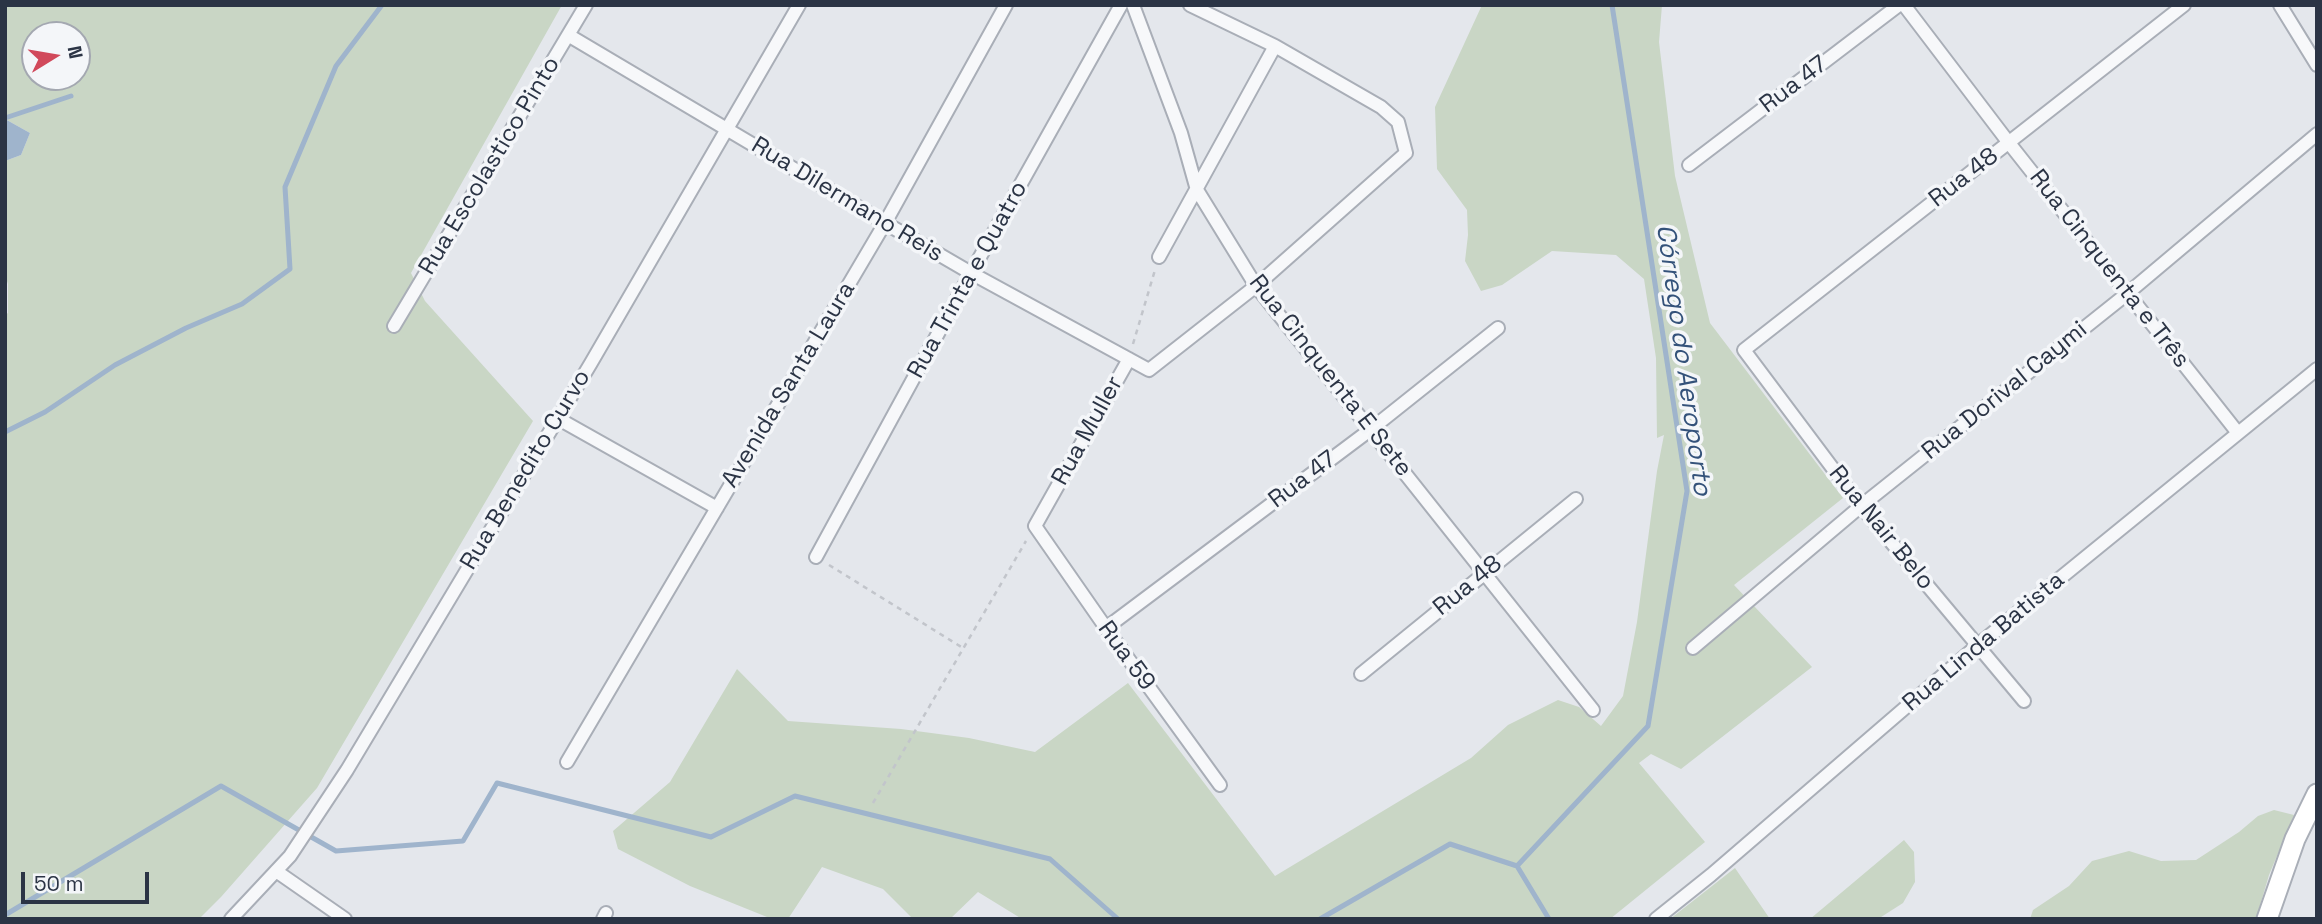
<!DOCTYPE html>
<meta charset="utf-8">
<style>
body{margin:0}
#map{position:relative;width:2322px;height:924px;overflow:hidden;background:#e4e7ec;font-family:"Space Grotesk",sans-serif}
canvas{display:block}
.frame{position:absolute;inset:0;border:7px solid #2b3445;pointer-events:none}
.north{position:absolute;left:21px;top:21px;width:70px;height:70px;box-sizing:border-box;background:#f4f6f9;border:2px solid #a4a8b1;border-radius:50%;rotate:79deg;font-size:19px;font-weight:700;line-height:28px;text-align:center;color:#2b3445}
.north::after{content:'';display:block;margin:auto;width:24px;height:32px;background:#d1495b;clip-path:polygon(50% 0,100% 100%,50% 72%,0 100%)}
.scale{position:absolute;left:21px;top:872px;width:128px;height:32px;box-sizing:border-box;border:4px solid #2b3445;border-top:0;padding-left:9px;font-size:21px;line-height:24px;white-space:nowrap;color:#2b3445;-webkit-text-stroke:5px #f4f6f9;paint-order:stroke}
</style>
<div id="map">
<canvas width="2322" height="924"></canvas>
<div class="frame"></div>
<div class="north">N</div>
<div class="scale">50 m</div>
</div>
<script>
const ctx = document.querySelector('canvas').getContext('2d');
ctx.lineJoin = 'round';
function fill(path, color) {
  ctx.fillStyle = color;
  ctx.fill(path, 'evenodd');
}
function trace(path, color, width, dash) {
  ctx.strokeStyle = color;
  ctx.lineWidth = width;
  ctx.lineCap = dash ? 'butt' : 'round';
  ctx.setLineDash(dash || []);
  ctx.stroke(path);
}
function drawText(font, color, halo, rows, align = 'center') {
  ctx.font = font + ' "Space Grotesk",sans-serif';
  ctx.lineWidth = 7;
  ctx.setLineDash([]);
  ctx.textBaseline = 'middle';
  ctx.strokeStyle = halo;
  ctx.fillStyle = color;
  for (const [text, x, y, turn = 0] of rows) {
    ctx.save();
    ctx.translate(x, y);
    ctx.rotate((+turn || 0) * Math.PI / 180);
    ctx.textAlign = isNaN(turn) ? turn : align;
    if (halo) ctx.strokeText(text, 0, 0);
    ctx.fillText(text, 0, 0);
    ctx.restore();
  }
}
fill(new Path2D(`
 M5,5H562L411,273L425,301L533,421L317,788L221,897L199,919H5V315L8,313V284L5,275V161L21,155L30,133L5,119ZM35,35H77V77H35Z
 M1482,5H1662L1659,42L1675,176L1710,323L1843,498L1734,585L1812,667L1681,769L1651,754L1639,763L1705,842L1610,919H1022L978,892L950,919H913L883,889L822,867L788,919H772L690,886L618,849L613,831L670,782L737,669L788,721L901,729L969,738L1035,752L1128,683L1275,876L1471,758L1508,725L1558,700L1579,707L1601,726L1623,696L1637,622L1657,471L1664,435L1657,438L1656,358L1644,279L1616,255L1552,251L1502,285L1481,291L1465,261L1468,235L1467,210L1437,169L1435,107Z
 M2274,810L2294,815L2269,875L2256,919H2030L2033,910L2069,886L2092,861L2129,851L2161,861L2196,860L2239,832L2258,816Z
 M1904,840L1914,852L1915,882L1903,903L1878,919H1810Z
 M1735,868L1770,919H1670Z`), '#c9d6c5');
fill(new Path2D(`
 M5,119L30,133L21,155L5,161Z`), '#9fb4cc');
trace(new Path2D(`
 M5,118L71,96
 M5,432L45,412L115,365L186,328L242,304L290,269L285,187L336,66L382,5
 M1517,866L1549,919
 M5,915L221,786L336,851L463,841L497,783L711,837L795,796L1050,859L1118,919
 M1320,919L1450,844L1517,866L1648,726L1687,491L1612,5`), '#9fb4cc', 5);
const minor = new Path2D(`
 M1133,5L1181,133L1197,190L1256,286L1593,710
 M1904,5L2009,143L2238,433
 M2280,5L2317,65
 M568,35L885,223L971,273L1149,370L1256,286L1406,153L1398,122L1381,107L1275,46L1190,5
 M1689,165L1899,5
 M1159,257L1275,46
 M394,326L586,5
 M1129,359L1035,526L1106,628L1220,785
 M557,418L717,508
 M816,557L971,273L1121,5
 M1106,628L1370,430L1498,328
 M1693,648L1861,506L2128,293L2317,134
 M1361,674L1576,499
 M2024,701L1861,506L1744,350L2184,5
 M567,762L885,223L1006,5
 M276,871L345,919
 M231,919L290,856L347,770L591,363L799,5
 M603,919L606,913
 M1656,919L1711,875L1978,645L2317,369`);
const secondary = new Path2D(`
 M2267,919L2295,839L2317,794`);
trace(minor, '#a9aeb7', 16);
trace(secondary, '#a9aeb7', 23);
trace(new Path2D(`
 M1133,344L1155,270
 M829,565L963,648
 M873,803L1026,541`), '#c2c5cb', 2.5, [5, 5]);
trace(minor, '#f7f8fa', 12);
trace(secondary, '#fff', 19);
drawText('24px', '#2b3445', '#f4f6f9', [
 ["Rua 47",1794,85,-37],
 ["Rua Escolastico Pinto",490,166,-59],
 ["Rua 48",1964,178,-38],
 ["Rua Dilermano Reis",847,200,31],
 ["Rua Cinquenta e Três",2109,269,52],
 ["Rua Trinta e Quatro",968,280,-61],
 ["Rua Cinquenta E Sete",1330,376,52],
 ["Avenida Santa Laura",789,385,-59],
 ["Rua Dorival Caymi",2005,391,-39],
 ["Rua Muller",1088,431,-61],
 ["Rua Benedito Curvo",526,470,-59],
 ["Rua 47",1303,480,-37],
 ["Rua Nair Belo",1881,528,51],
 ["Rua 48",1468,586,-39],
 ["Rua Linda Batista",1984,642,-40],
 ["Rua 59",1126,656,54]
]);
drawText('italic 26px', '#34527a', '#f4f6f9', [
 ["Córrego do Aeroporto",1683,360,82]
]);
</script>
